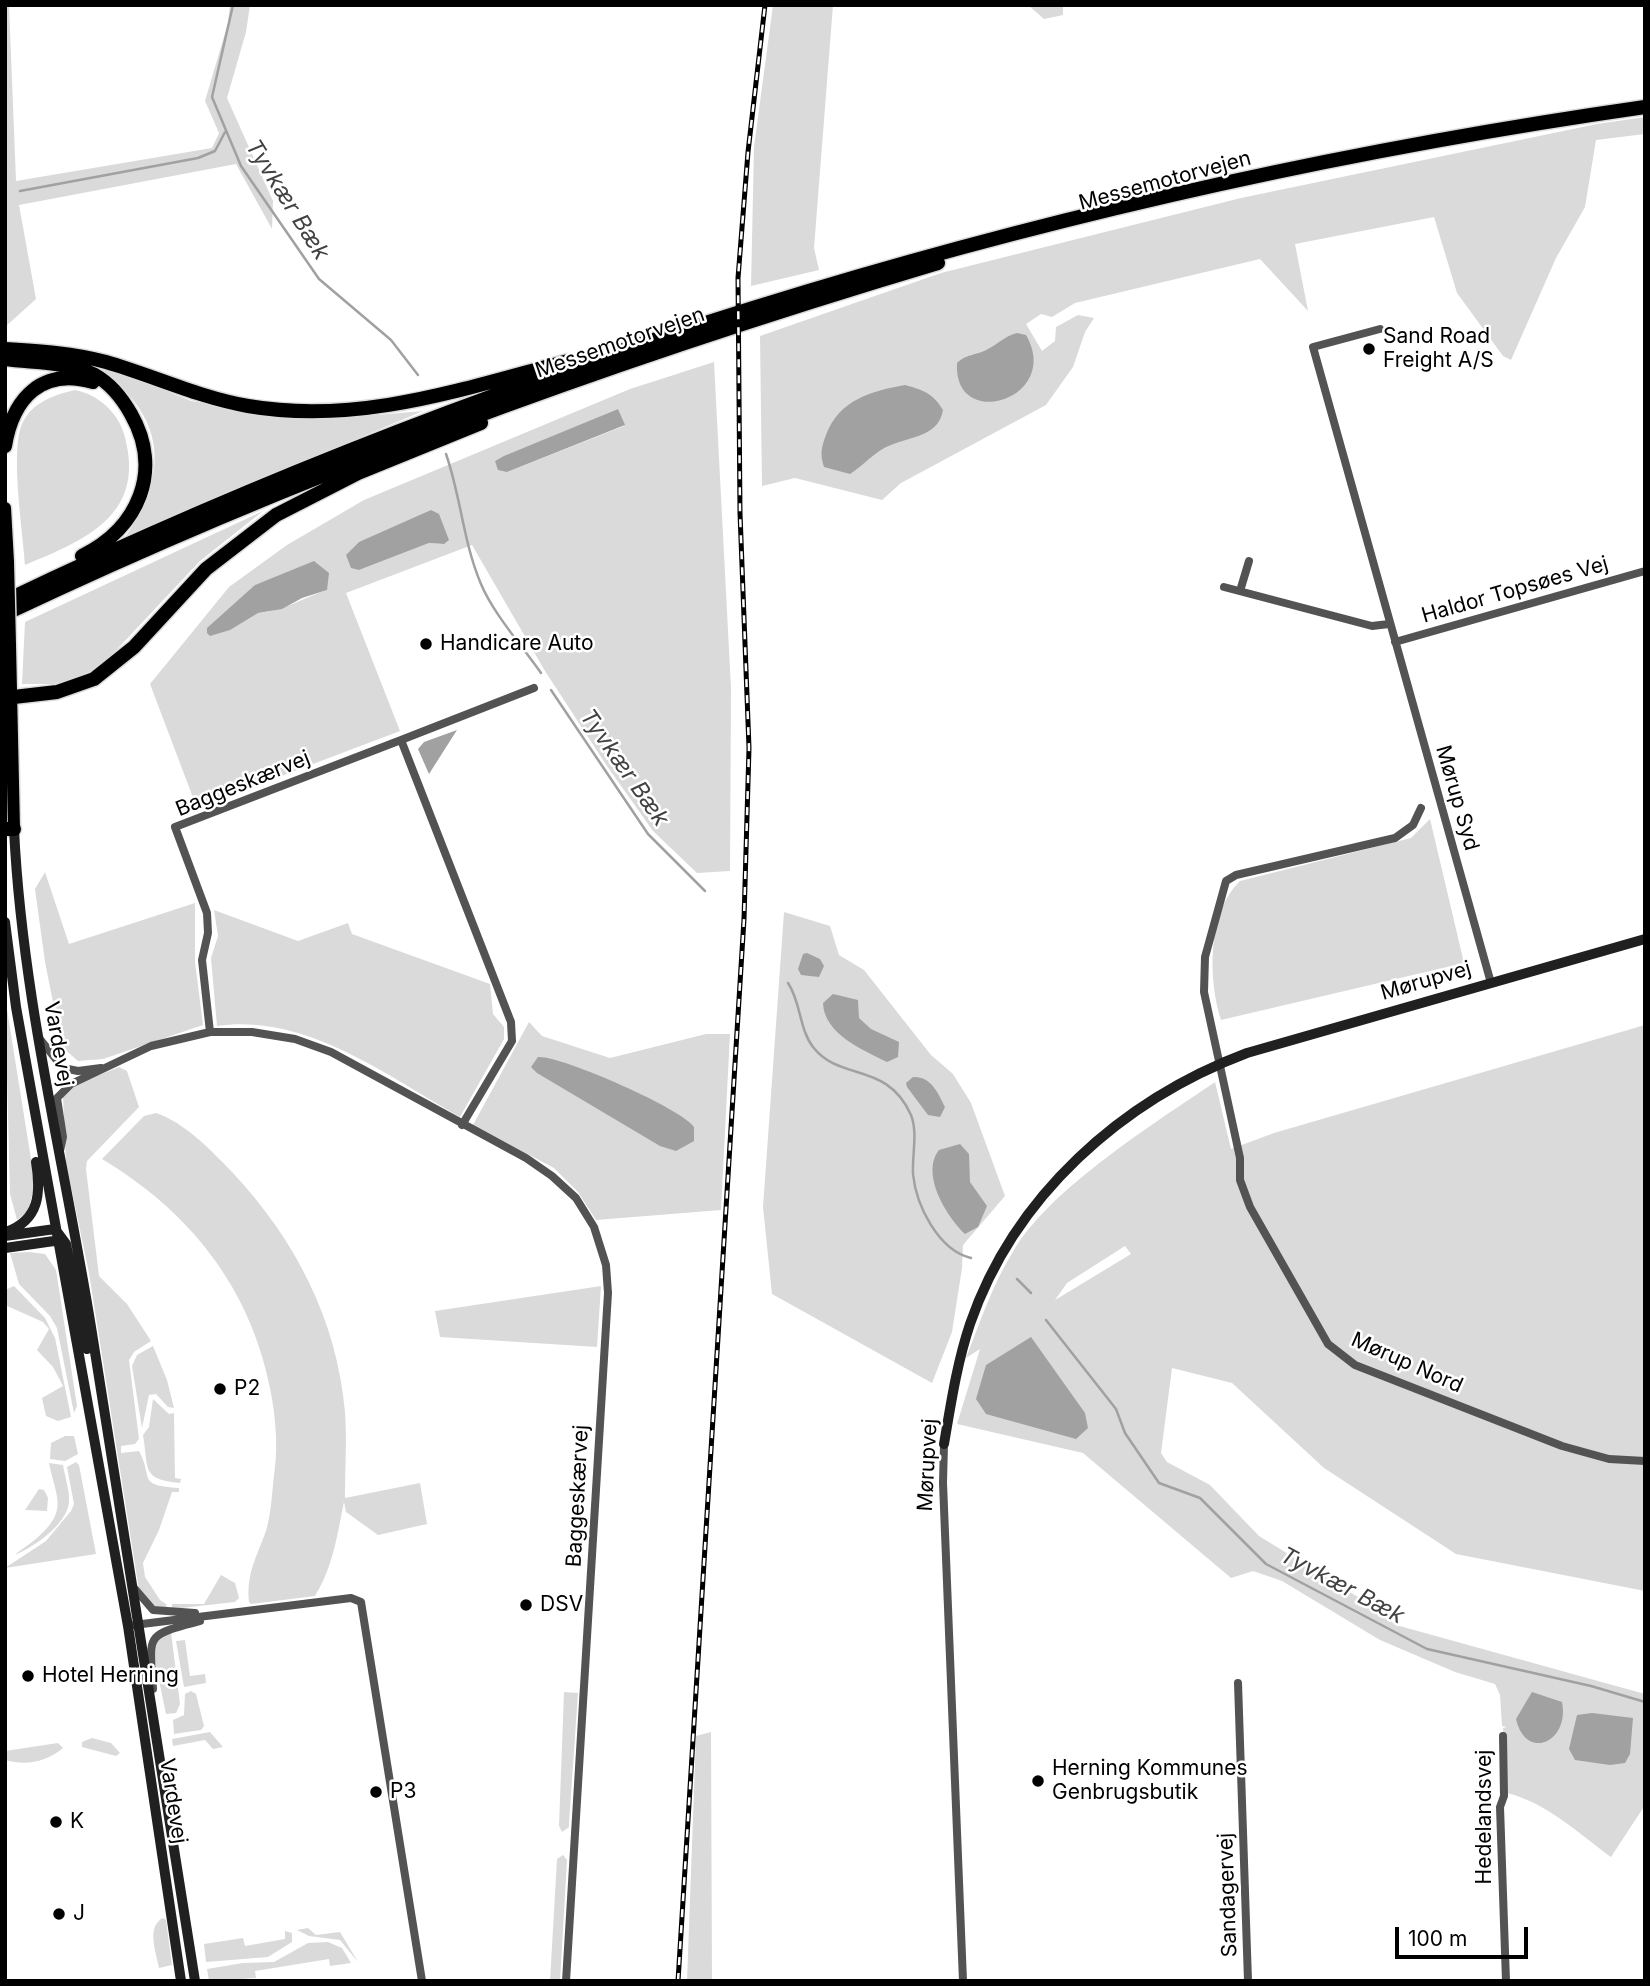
<!DOCTYPE html>
<meta charset="utf-8">
<style>
body{margin:0}
#map{position:relative;width:1650px;height:1986px;overflow:hidden;background:#fff;font-family:Inter,sans-serif}
canvas{display:block}
.frame{position:absolute;inset:0;border:7px solid #000;pointer-events:none}
.scale{position:absolute;left:1395px;top:1927px;width:133px;height:32px;box-sizing:border-box;border:4px solid #000;border-top:0;padding-left:9px;font-size:21px;line-height:24px;white-space:nowrap;color:#000;-webkit-text-stroke:5px #fff;paint-order:stroke}
</style>
<div id="map">
<canvas width="1650" height="1986"></canvas>
<div class="frame"></div>
<div class="scale">100 m</div>
</div>
<script>
const ctx = document.querySelector('canvas').getContext('2d');
ctx.lineJoin = 'round';
function fill(path, color) {
  ctx.fillStyle = color;
  ctx.fill(path, 'evenodd');
}
function trace(path, color, width, dash) {
  ctx.strokeStyle = color;
  ctx.lineWidth = width;
  ctx.lineCap = dash ? 'butt' : 'round';
  ctx.setLineDash(dash || []);
  ctx.stroke(path);
}
function drawText(font, color, halo, rows, align = 'center') {
  ctx.font = font + ' Inter,sans-serif';
  ctx.lineWidth = 5;
  ctx.setLineDash([]);
  ctx.textBaseline = 'middle';
  ctx.strokeStyle = halo;
  ctx.fillStyle = color;
  for (const [text, x, y, turn = 0] of rows) {
    ctx.save();
    ctx.translate(x, y);
    ctx.rotate((+turn || 0) * Math.PI / 180);
    ctx.textAlign = isNaN(turn) ? turn : align;
    if (halo) ctx.strokeText(text, 0, 0);
    ctx.fillText(text, 0, 0);
    ctx.restore();
  }
}
fill(new Path2D(`
 M5,5H9L16,181L212,148L219,133L205,101L228,23L230,5H250L246,32L227,98L273,201L272,229L236,164L19,205L36,299L5,327Z
 M773,5H833L814,248L819,270L751,286L754,147Z
 M1028,5H1063V15L1044,19Z
 M1645,117V134L1596,140L1585,207L1556,258L1511,360L1503,356L1457,293L1434,217L1295,244L1308,311L1260,259L1075,303L1052,317L1041,314L1026,324L1042,351L1055,341L1056,327L1078,315L1094,318L1085,332L1073,367L1046,405L901,483L882,500L795,478L762,486L760,336L941,273L1241,198L1597,124Z
 M714,362L731,688L730,871L697,873L653,831L607,766L545,671L472,545L346,593L400,731L197,808L150,684L229,587L287,545L364,500L630,389ZM618,409L624,426L507,472L495,461ZM431,510L444,544L429,543L359,570L399,526ZM274,578L327,590C303,598 283,611 258,613L255,585Z
 M83,364L106,367L191,401L296,418L354,417L423,411L126,536C160,489 169,435 124,390C113,380 96,372 83,364Z
 M75,390C97,394 118,412 124,434C147,514 88,539 25,565C23,532 10,452 22,424C32,402 54,395 75,390Z
 M263,511L200,561L107,660L86,674L55,684H22L25,622Z
 M1430,819L1464,963L1221,1020C1208,980 1207,912 1240,881L1411,838Z
 M45,872L69,944L195,903V962L203,1025L103,1059L78,1061L62,1047L45,962L35,889Z
 M214,910L298,941L348,923L352,934L490,984L493,1014L504,1027V1039L460,1117C387,1076 306,1013 217,1026L211,958L218,936Z
 M784,912L830,926L839,955L864,970L931,1055L953,1074L971,1103L1005,1196L963,1245L962,1268L952,1332L932,1383L772,1294L763,1207Z
 M5,997L35,1184L28,1211L17,1220L10,1194Z
 M529,1022L542,1036L610,1058L706,1034H730L721,1210L596,1220L578,1192L554,1168L473,1125Z
 M1645,1025V1591L1456,1554L1324,1468L1232,1383L1172,1368L1161,1453L1167,1462L1210,1485L1259,1536L1358,1597L1396,1625L1645,1694V1805L1611,1857C1578,1833 1547,1803 1507,1793L1503,1728L1507,1727L1502,1726L1500,1695L1495,1684L1455,1672L1380,1640L1282,1581L1253,1571L1231,1578L1083,1453L957,1424L980,1349L966,1358C980,1322 993,1283 1014,1250C1051,1188 1155,1123 1215,1082L1231,1149L1274,1133ZM1125,1246L1131,1254L1055,1300L1067,1283Z
 M119,1067L127,1071L139,1107L87,1161L86,1169L99,1276L127,1304L151,1341L134,1352L129,1360L139,1439L135,1444L121,1446V1453L139,1451C154,1479 136,1485 179,1488V1492H172L159,1530L143,1563L145,1577L160,1600L166,1604L167,1610L154,1607L139,1590L89,1273L66,1163L63,1096L72,1086Z
 M156,1113C185,1123 211,1150 232,1172C295,1239 337,1320 345,1412C347,1441 345,1470 345,1498L420,1483L427,1524L378,1535L346,1512L344,1502C337,1536 333,1567 315,1596L251,1604L249,1602C246,1574 257,1556 266,1531C272,1511 272,1488 275,1467C278,1442 275,1413 270,1388C250,1287 189,1211 102,1159L144,1116Z
 M29,1252L45,1254L56,1270L77,1406L74,1413L57,1328L50,1316L19,1284L10,1253Z
 M14,1286L45,1318L55,1338L71,1417L58,1421L46,1416L42,1398L63,1386L53,1367L37,1350L49,1329L43,1322L5,1305V1290Z
 M601,1286L597,1347L440,1337L435,1311Z
 M153,1346L167,1380L174,1408L168,1407L156,1394L149,1395L142,1428L132,1366L137,1355Z
 M153,1399L169,1414L174,1413L175,1478L181,1479L180,1483C141,1479 149,1470 143,1435L149,1427Z
 M65,1436H74L78,1454L65,1461L50,1459L51,1443Z
 M76,1462L79,1465L96,1554L5,1568L46,1541L71,1511L74,1504L67,1467Z
 M49,1463L63,1465C65,1477 70,1492 69,1503C66,1525 34,1547 15,1555C20,1550 30,1544 37,1538C69,1510 56,1498 49,1463Z
 M39,1489L44,1490L48,1498L47,1511L25,1510Z
 M221,1575L235,1583L239,1598L235,1602L172,1609V1604H204Z
 M171,1632L180,1704L176,1713L166,1714L153,1651L155,1642Z
 M185,1640L190,1676L205,1674L206,1683L184,1687L176,1641Z
 M191,1691L196,1694L204,1726L201,1730L174,1734L173,1720L184,1715L185,1694Z
 M564,1692L578,1693L569,1823V1827L562,1832L559,1826Z
 M210,1732L223,1747L213,1749L205,1740L173,1746L172,1739Z
 M711,1732L712,1981H687L696,1736Z
 M92,1738L111,1743L120,1753L116,1756L82,1747V1742Z
 M58,1743L63,1748C46,1762 26,1766 5,1760V1751Z
 M563,1855L567,1860L560,1981H550L557,1859Z
 M163,1918L166,1920L172,1965L159,1968C156,1951 146,1927 163,1918Z
 M308,1928L316,1935L340,1932L358,1962L340,1940L309,1936L297,1930Z
 M285,1931L292,1933V1942L268,1957L206,1962L204,1944L243,1938L245,1946L285,1939Z
 M328,1942L342,1948L351,1963L330,1966L329,1959L255,1971L256,1978L209,1981L207,1969L243,1963L274,1962L308,1943Z`), '#dadada');
fill(new Path2D(`
 M1017,333L1026,335C1063,399 953,433 957,363C968,353 976,356 988,349C1000,343 1003,337 1017,333Z
 M905,385C923,390 933,393 943,410C938,440 903,436 881,450C870,457 861,467 850,474L824,467C820,454 821,448 826,435C839,400 871,391 905,385Z
 M618,409L625,425L507,472L498,470L495,461L504,456Z
 M431,510L439,514L449,540L444,544L429,543L359,570L351,568L346,555L359,542Z
 M314,561L329,573L327,590L302,598L282,609L258,613L230,630L210,636L207,633V628L255,585Z
 M457,730L429,774L418,749L424,742Z
 M807,953L820,959L824,966L819,977L801,975L798,969L803,954Z
 M833,994L858,1000L859,1018L871,1029L899,1042L898,1057L887,1062C863,1050 824,1034 823,1003Z
 M538,1057C560,1055 683,1109 694,1127V1141L676,1151L660,1146L537,1073L531,1067Z
 M913,1077C931,1076 938,1093 945,1107L940,1117L928,1115L907,1087L906,1083Z
 M960,1144L969,1154L970,1182L987,1206L978,1227L965,1234C947,1217 920,1174 939,1150Z
 M1031,1337L1085,1413L1088,1428L1076,1439L986,1414L976,1399L986,1365Z
 M1532,1692L1562,1702C1570,1742 1526,1762 1516,1719Z
 M1592,1713L1633,1718L1630,1754L1625,1763L1610,1765L1575,1760L1569,1749L1577,1715Z`), '#a1a1a1');
trace(new Path2D(`
 M233,5L212,97L241,166L319,279L391,340L418,375
 M20,191L198,158L215,151L225,132
 M446,454C461,497 463,542 481,584C493,613 522,646 541,673
 M551,690L648,834L705,891
 M788,983C801,1002 799,1029 813,1047C840,1082 887,1061 911,1115C918,1133 912,1154 913,1174C916,1205 938,1250 971,1258
 M1017,1279L1031,1293
 M1046,1320L1116,1409L1125,1433L1159,1483L1200,1498L1266,1564L1427,1649L1591,1686L1645,1702`), '#a1a1a1', 2.5);
const primary = new Path2D(`
 M5,508L8,562
 M10,645L14,829`);
const highway = new Path2D(`
 M5,349C39,351 73,353 106,362C154,376 198,397 248,406C359,425 462,389 568,361
 M5,359C34,363 68,361 95,375C111,384 122,398 131,414C163,470 139,528 82,556
 M5,446C13,398 42,367 93,382
 M5,601C522,354 1078,188 1645,107
 M5,614C306,471 619,358 938,263
 M5,698L57,692L94,679L134,647L206,569L276,515L358,473L481,423
 M5,829H14`);
trace(primary, '#dbdbdb', 15);
trace(highway, '#dbdbdb', 17);
trace(new Path2D(`
 M1380,329L1313,347L1491,983
 M1224,587L1372,626L1389,624
 M1240,591L1249,561
 M1395,642L1645,571
 M401,740L534,688
 M1421,808L1413,825L1395,838L1236,875L1226,881L1205,957L1204,992L1240,1158V1180L1250,1207L1328,1344L1355,1365L1562,1446L1609,1459L1645,1461
 M210,1032L202,960L208,933L207,913L175,827L401,740L511,1022L512,1041L462,1125
 M39,1038L63,1068L78,1071L101,1068
 M60,1151L63,1137L57,1098L71,1084L151,1046L210,1032H252L295,1039L331,1052L526,1158L552,1176L576,1198L594,1227L606,1265L608,1293L566,1981
 M944,1444L943,1483L963,1981
 M135,1589L153,1610L195,1613
 M134,1625L351,1598L361,1602L422,1981
 M1238,1683L1248,1981
 M153,1689C150,1634 143,1636 200,1621
 M1503,1736L1504,1796L1500,1807L1506,1981`), '#535353', 8);
trace(new Path2D(`
 M14,829C22,998 64,1160 91,1327C126,1545 160,1763 195,1981
 M5,922L16,1007L128,1626L181,1981
 M6,1232C40,1220 41,1192 36,1162
 M5,1236L55,1229L66,1244L87,1349
 M5,1248L61,1240
 M944,1444C951,1403 957,1363 970,1324C1014,1196 1122,1100 1247,1053L1645,939`), '#202020', 10);
trace(primary, '#000', 12);
trace(highway, '#000', 14);
const rail = new Path2D(`
 M678,1981L744,919L749,748L740,513L738,278L748,152L765,5`);
trace(rail, '#000', 5);
trace(rail, '#fff', 2.5, [8]);
const primaryBridge = new Path2D(`
 M8,562L10,645`);
trace(primaryBridge, '#dbdbdb', 15, []);
trace(primaryBridge, '#000', 12);
for (const [x, y, r, color] of [
 [1369,349,7,"#000"],
 [426,644,7,"#000"],
 [220,1389,7,"#000"],
 [526,1605,7,"#000"],
 [28,1676,7,"#000"],
 [1038,1781,7,"#000"],
 [376,1792,7,"#000"],
 [56,1822,7,"#000"],
 [59,1914,7,"#000"]
]) {
  const dot = new Path2D();
  dot.arc(x, y, r, 0, 2 * Math.PI);
  ctx.fillStyle = color;
  ctx.fill(dot);
  trace(dot, '#fff', 2.5);
}
drawText('21px', '#000', '#fff', [
 ["Messemotorvejen",1165,181,-15],
 ["Messemotorvejen",620,343,-19],
 ["Haldor Topsøes Vej",1515,590,-16],
 ["Baggeskærvej",243,784,-22],
 ["Mørup Syd",1457,798,74],
 ["Mørupvej",1426,981,-16],
 ["Vardevej",58,1044,80],
 ["Mørup Nord",1407,1363,24],
 ["Mørupvej",928,1465,-87],
 ["Baggeskærvej",578,1496,-87],
 ["Vardevej",173,1801,81],
 ["Hedelandsvej",1485,1817,-90],
 ["Sandagervej",1228,1895,-92]
]);
drawText('21px', '#000', '#fff', [
 ["Sand Road",1383,337],
 ["Freight A/S",1383,361],
 ["Handicare Auto",440,644],
 ["P2",234,1389],
 ["DSV",540,1605],
 ["Hotel Herning",42,1676],
 ["Herning Kommunes",1052,1769],
 ["Genbrugsbutik",1052,1793],
 ["P3",390,1792],
 ["K",70,1822],
 ["J",73,1914]
], 'left');
drawText('italic 23px', '#424242', '#fff', [
 ["Tyvkær Bæk",287,200,58],
 ["Tyvkær Bæk",624,768,55],
 ["Tyvkær Bæk",1342,1586,28]
]);
</script>
